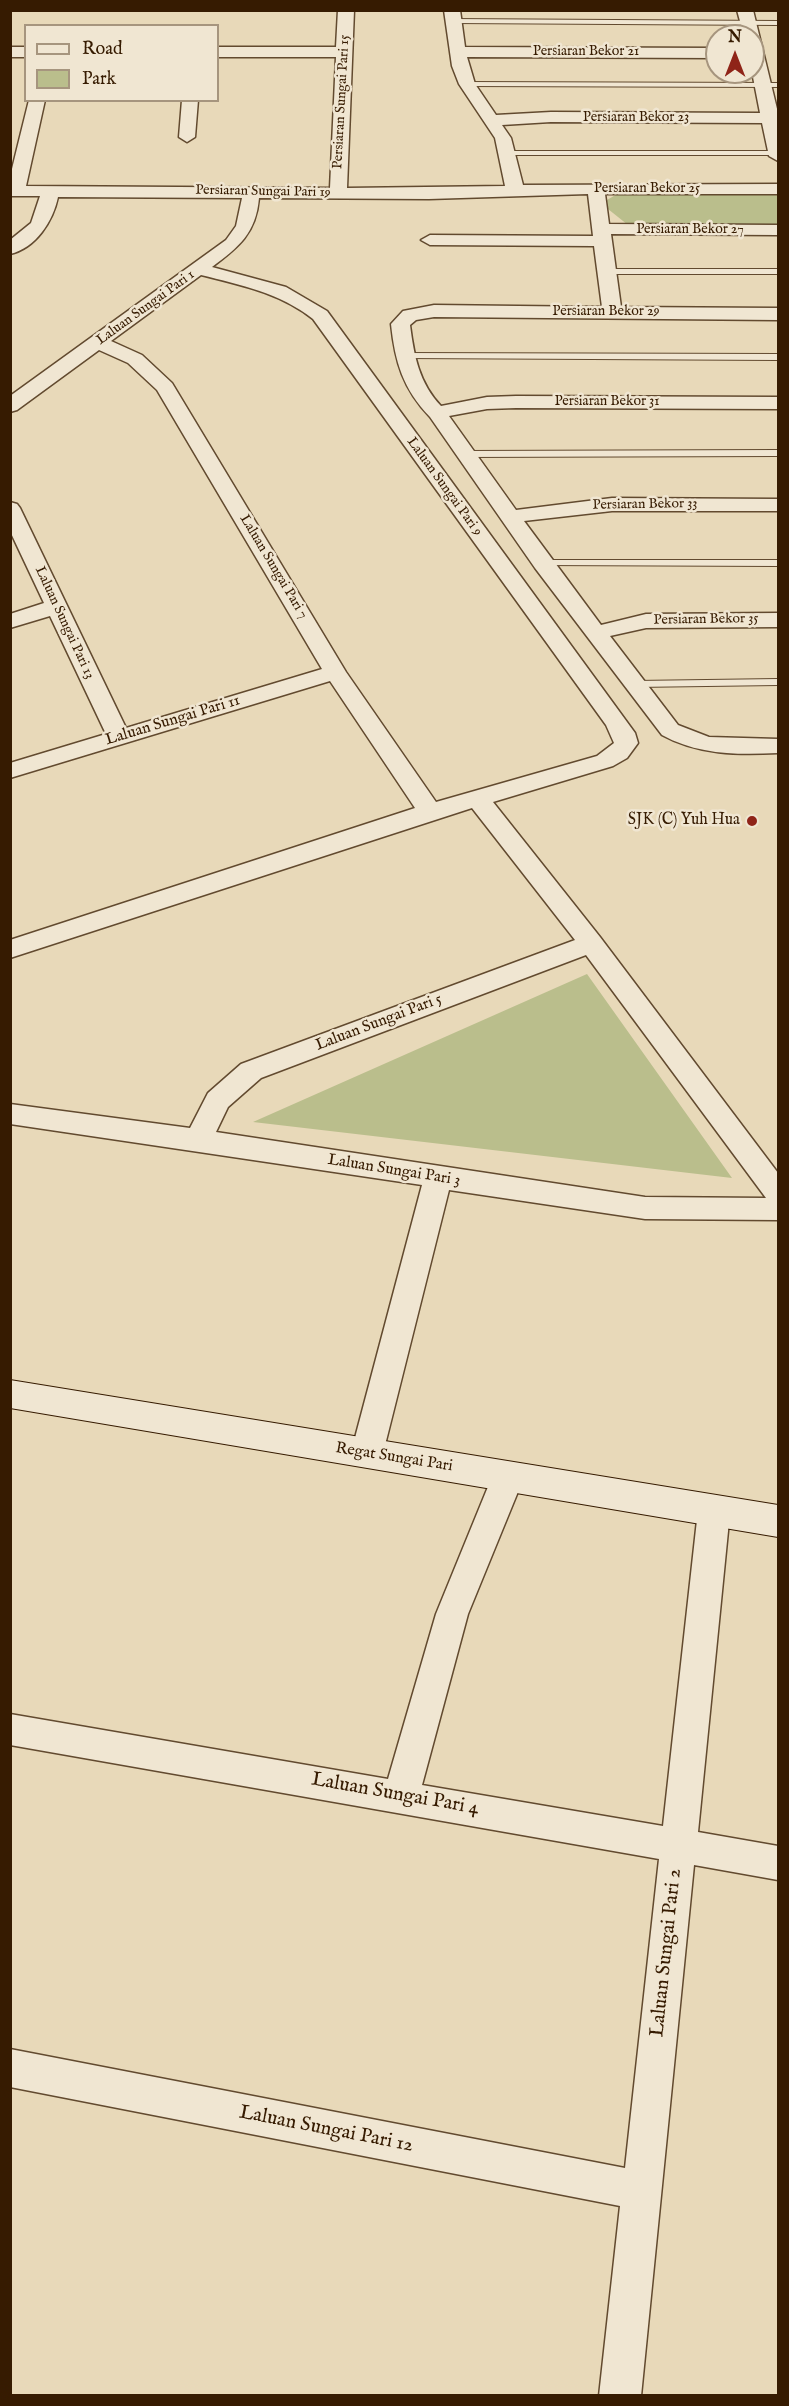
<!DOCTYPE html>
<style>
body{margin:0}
#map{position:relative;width:789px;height:2406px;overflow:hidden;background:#e8d9b9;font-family:"IM FELL English",serif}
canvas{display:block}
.frame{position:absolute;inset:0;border:12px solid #361b01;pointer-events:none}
.legend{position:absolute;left:24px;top:24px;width:195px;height:78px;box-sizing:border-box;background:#f0e6d2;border:2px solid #a6957e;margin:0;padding:8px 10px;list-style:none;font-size:18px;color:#361b01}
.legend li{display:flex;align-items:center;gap:12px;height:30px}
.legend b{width:30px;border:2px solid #a6957e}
.north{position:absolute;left:705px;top:24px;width:60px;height:60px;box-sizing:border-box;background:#f0e6d2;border:2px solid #a6957e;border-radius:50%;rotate:0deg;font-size:16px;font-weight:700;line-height:24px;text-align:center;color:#361b01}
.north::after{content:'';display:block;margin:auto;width:21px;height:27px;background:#8f2418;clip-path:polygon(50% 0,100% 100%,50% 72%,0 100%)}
</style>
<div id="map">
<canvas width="789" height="2406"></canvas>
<div class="frame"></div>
<ul class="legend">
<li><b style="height:8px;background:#f0e6d2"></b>Road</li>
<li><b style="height:16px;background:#babe8c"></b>Park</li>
</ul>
<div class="north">N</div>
</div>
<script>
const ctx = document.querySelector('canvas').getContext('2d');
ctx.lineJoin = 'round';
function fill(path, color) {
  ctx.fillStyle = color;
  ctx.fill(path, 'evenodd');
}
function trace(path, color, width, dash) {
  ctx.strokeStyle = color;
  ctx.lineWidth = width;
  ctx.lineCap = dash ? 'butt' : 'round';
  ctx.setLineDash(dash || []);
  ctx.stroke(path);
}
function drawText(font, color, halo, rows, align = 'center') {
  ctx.font = font + ' "IM FELL English",serif';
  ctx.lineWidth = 5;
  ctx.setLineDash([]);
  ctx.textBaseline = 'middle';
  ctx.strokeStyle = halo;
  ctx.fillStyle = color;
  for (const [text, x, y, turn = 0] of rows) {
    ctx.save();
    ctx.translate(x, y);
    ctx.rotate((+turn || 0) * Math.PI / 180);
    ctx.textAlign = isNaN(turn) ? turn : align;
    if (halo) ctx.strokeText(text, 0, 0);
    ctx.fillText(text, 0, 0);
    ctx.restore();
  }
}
fill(new Path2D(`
 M619,193L778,194V226L628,225L608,209L607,200Z
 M587,974L732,1178L253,1122Z`), '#babe8c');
const lane = new Path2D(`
 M450,19L778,21V25L453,23L449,21Z
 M464,82L778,83V87L467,86H464Z
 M506,151H778V155H506Z
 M604,269H778V274H607L604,273Z
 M401,353L778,354V360L404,358L401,357Z
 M778,450V456L465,457L460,454L465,451Z
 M543,560H778V566L539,565L538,563Z
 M778,679V685L635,687L630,684L635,681Z`);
const street = new Path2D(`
 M338,10H354L347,188L505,186L495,138L459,84L452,66L444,10H460L465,47L717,48V58L467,57L475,84L496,115L551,112L760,113L752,72L753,36H744L737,10H753L778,113V161L769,156L762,123L551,122L502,125L511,138L523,185L778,184V194H605L609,224L778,225V235L611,234L621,307L778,308V320L434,317L416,320L410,325C414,356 419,383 441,406L487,397L516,396L778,397V409L516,408L487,409L449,416L516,510L612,498L778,499V511H612L524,521L601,625L646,614L778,613V627L646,628L610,636L678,725L709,737L778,739V753C738,755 698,755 662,735L535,568L430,417C403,389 395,362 391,324L403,311L434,305L602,307L594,246L430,245L421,240L430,235L593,236L588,194L429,199L259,198C256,233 239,247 212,267L286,287L327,311L635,733L638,743L627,758L613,766L493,802L600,937L778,1173V1220L645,1219L449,1190L383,1453L378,1462L367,1466L356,1462L351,1453L422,1185L10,1124V1104L190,1128L208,1093L241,1064L575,940L472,808L10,958V940L415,808L330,681L10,778V763L106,734L50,616L10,628V614L44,603L10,531V502L17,504L20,508L126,728L322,669L157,390L128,363L99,350L17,410L10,412V396L226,240L236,226L242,198L58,197C53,221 36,248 10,254V240L31,223L40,196H10V177L29,100H45L26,186L330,188L336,57H218V47H336ZM201,275C241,285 280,293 313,319L606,725L614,743L597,756L436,802L346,672L172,383L142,355L111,341ZM586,955L766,1198L645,1197L216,1132L228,1107L261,1078Z
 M10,47H26V57H10Z
 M182,100H198L195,137L187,142L179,137Z
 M508,1464L519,1468L524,1477L468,1614L422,1785L663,1826L698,1511L703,1501L714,1498L725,1501L730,1511L698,1832L778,1846V1880L694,1865L641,2396H599L620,2206L10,2087V2049L625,2168L659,1859L10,1745V1714L388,1779L436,1614L492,1477L497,1468Z`);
const secondary = new Path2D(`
 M10,1380L778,1505V1537L10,1408Z`);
trace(lane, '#624a2f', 2);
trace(street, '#624a2f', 3);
trace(secondary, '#361b01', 2);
fill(lane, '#f0e6d2');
fill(street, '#f0e6d2');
fill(secondary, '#f0e6d2');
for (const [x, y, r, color] of [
 [752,821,6,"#8f2418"]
]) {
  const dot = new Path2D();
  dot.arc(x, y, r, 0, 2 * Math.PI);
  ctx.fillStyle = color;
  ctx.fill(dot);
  trace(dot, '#f0e6d2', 2);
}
drawText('14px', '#361b01', '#f0e6d2', [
 ["Persiaran Bekor 21",586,52],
 ["Persiaran Sungai Pari 15",342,102,-87],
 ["Persiaran Bekor 23",636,118],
 ["Persiaran Bekor 25",647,189],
 ["Persiaran Sungai Pari 19",263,192,1],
 ["Persiaran Bekor 27",690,230],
 ["Laluan Sungai Pari 1",146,308,-36],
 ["Persiaran Bekor 29",606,312],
 ["Persiaran Bekor 31",607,402],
 ["Laluan Sungai Pari 9",444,487,54],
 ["Persiaran Bekor 33",645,505,-1],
 ["Laluan Sungai Pari 7",273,567,59],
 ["Persiaran Bekor 35",706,620,-1],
 ["Laluan Sungai Pari 13",64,623,65]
]);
drawText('16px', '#361b01', '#f0e6d2', [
 ["Laluan Sungai Pari 11",173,721,-17],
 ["Laluan Sungai Pari 5",379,1023,-21],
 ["Laluan Sungai Pari 3",394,1171,9],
 ["Regat Sungai Pari",394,1458,9]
]);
drawText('16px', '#361b01', '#f0e6d2', [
 ["SJK (C) Yuh Hua",740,821]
], 'right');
drawText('20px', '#361b01', '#f0e6d2', [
 ["Laluan Sungai Pari 4",395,1795,10],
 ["Laluan Sungai Pari 2",667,1953,-84],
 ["Laluan Sungai Pari 12",326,2130,11]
]);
</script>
